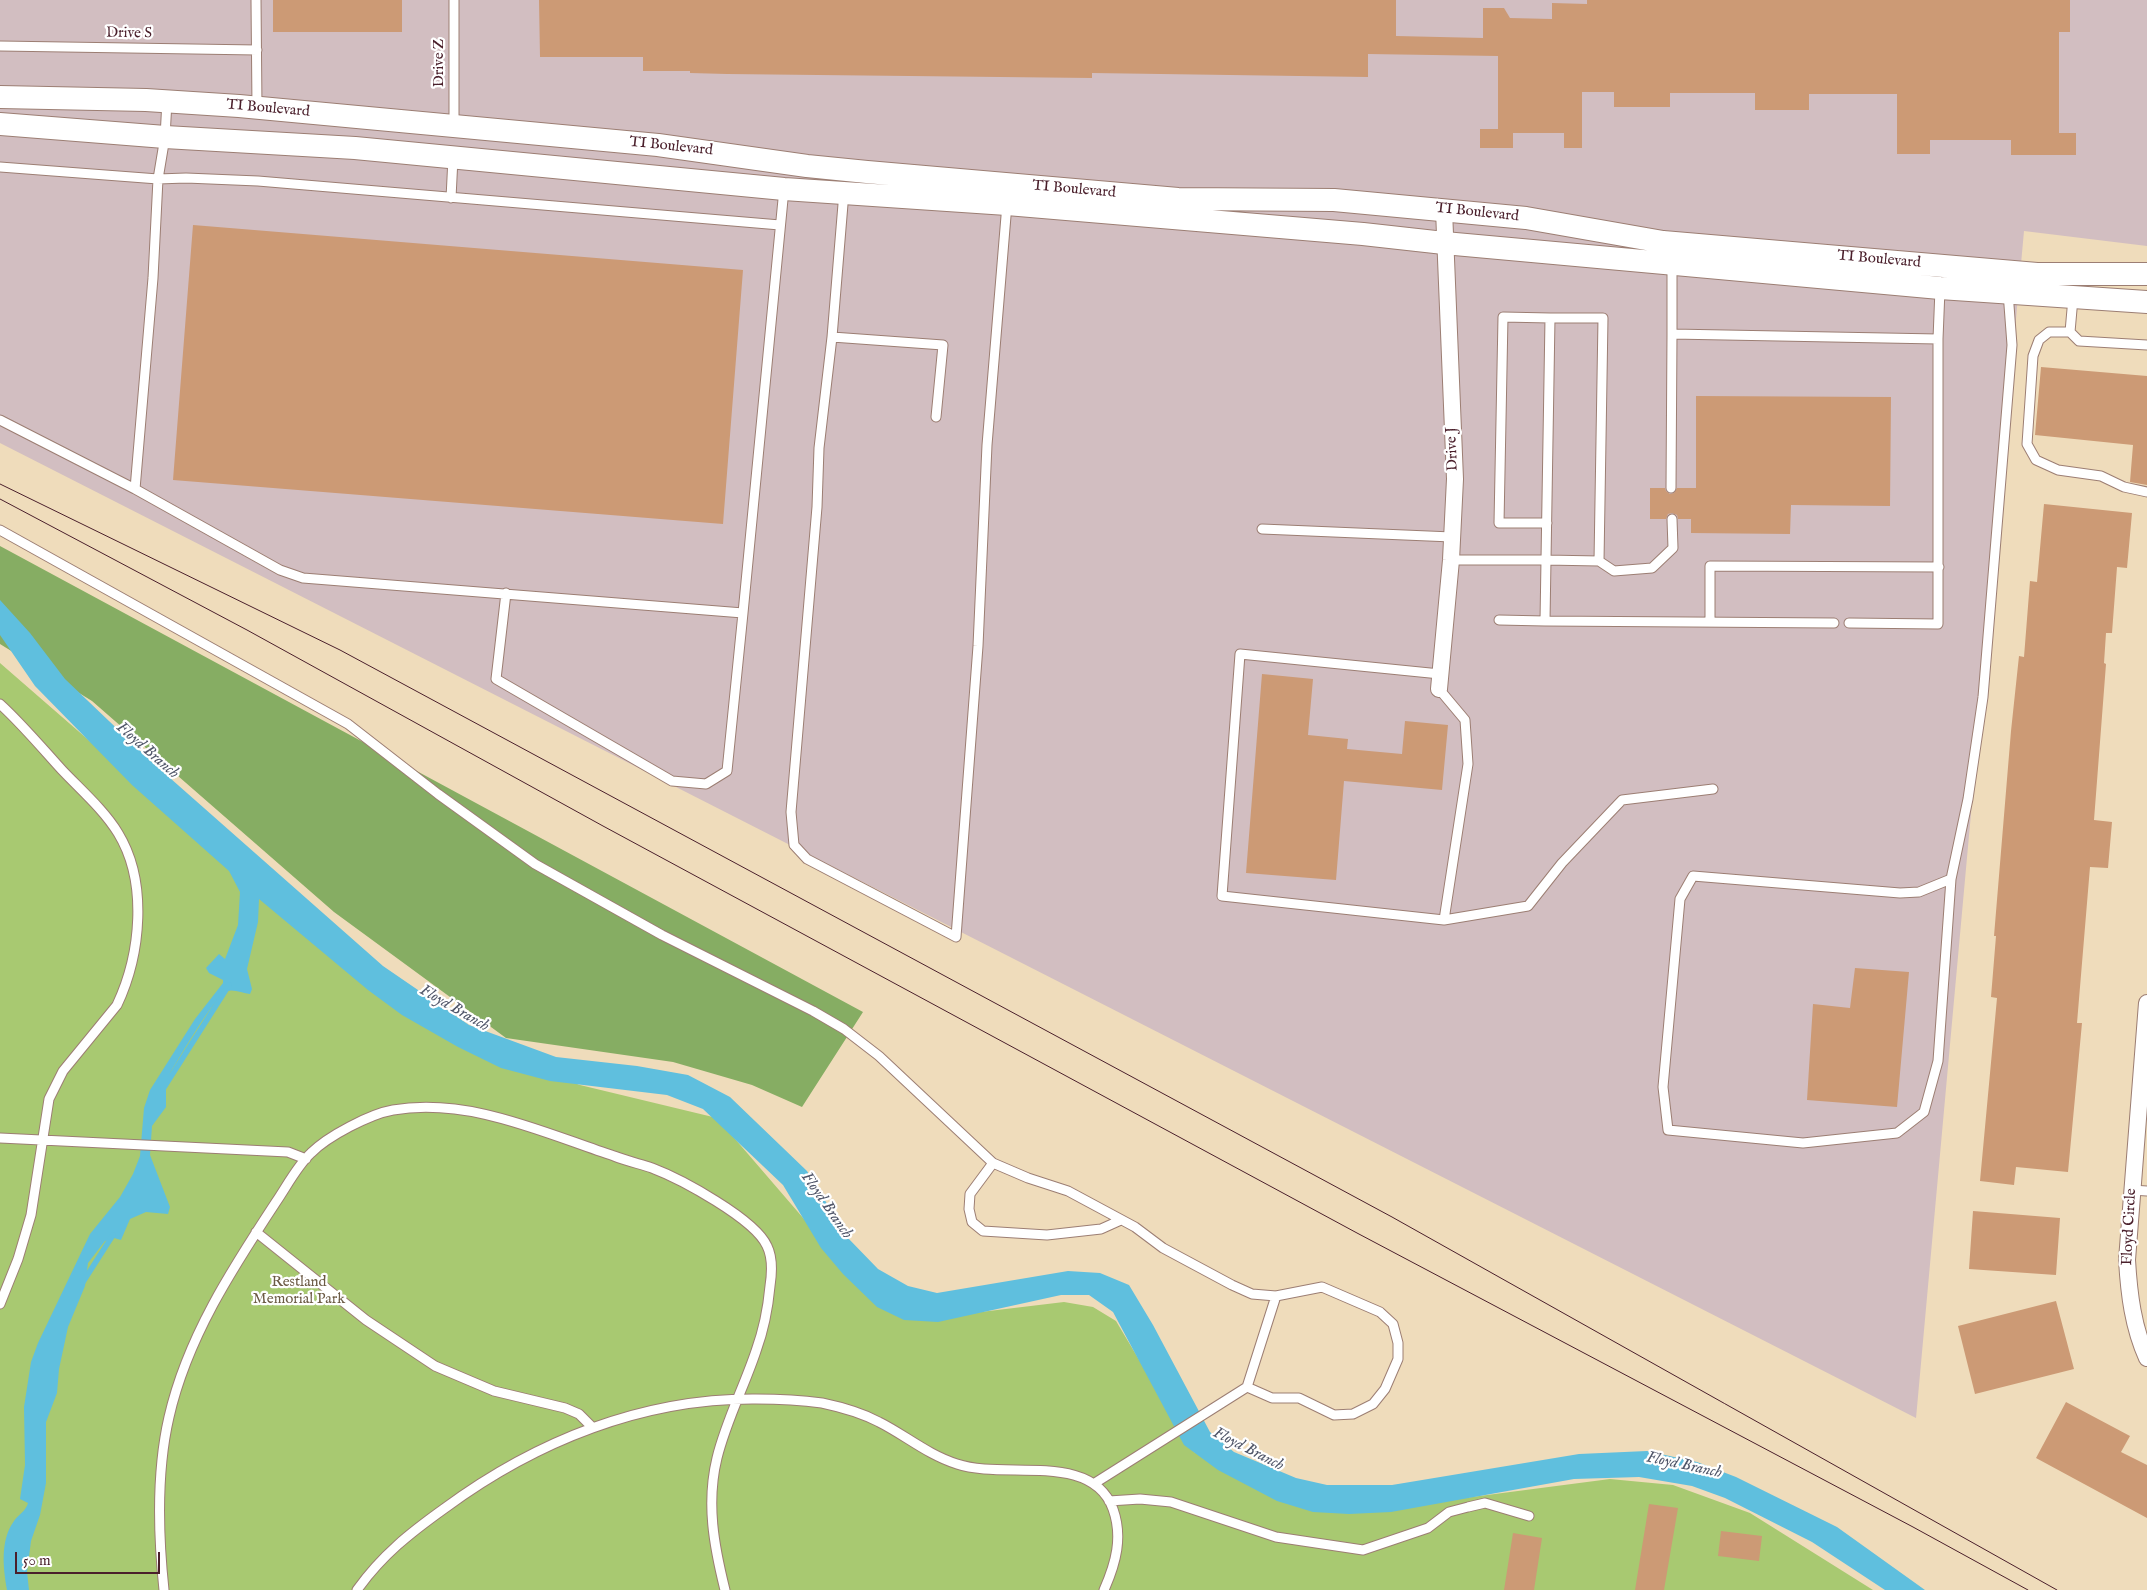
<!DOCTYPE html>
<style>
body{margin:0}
#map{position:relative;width:2147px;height:1590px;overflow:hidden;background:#efdcbb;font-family:"IM FELL English",serif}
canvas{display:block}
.scale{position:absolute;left:15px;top:1552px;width:145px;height:22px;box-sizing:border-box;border:2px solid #4a1f2b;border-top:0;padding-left:6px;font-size:15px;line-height:18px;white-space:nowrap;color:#4a1f2b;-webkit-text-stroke:4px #fff;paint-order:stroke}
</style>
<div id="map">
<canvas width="2147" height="1590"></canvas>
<div class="scale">50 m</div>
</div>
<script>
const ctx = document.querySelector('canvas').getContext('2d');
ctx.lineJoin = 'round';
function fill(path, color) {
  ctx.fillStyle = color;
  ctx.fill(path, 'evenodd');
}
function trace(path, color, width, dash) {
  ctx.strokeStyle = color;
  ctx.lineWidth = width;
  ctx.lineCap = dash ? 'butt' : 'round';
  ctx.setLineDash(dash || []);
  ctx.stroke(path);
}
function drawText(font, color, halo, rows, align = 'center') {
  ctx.font = font + ' "IM FELL English",serif';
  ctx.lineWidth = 4.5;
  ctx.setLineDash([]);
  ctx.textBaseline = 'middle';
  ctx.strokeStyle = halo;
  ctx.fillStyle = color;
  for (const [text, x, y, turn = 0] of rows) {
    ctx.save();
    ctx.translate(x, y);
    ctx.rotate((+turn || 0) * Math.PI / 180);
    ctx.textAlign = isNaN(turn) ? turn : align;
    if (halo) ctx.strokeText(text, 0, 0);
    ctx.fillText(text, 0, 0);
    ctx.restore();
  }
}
fill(new Path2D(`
 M0,0H2147V246L2024,231L1916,1418L0,443Z`), '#d2bec1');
fill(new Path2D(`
 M0,663L385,998L473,1048L580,1085L717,1118L866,1291L914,1320L1064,1302L1093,1307L1116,1321L1194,1452L1372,1510L1610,1479L1673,1485L1750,1513L1873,1590H0Z`), '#a8c971');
fill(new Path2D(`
 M0,546L863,1012L802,1107L752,1085L673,1062L506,1038L334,912L92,701L0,644Z`), '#86ad63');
fill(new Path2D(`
 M0,600L30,633L65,679L153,763L383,966L469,1025L556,1057L637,1066L688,1075L730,1097L807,1171L848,1238L878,1269L908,1286L937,1293L1068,1271L1100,1273L1129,1285L1153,1325L1210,1432L1234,1452L1296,1478L1327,1485H1392L1579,1454L1647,1451L1697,1462L1736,1477L1837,1527L1925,1590H1885L1812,1542L1725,1498L1692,1486L1639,1477L1574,1479L1391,1512L1349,1514L1313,1512L1277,1501L1218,1470L1184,1445L1113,1312L1089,1295H1061L938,1322L904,1320L877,1307L843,1274L821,1248L783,1185L703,1109L667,1095L550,1081L501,1068L458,1047L402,1015L368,990L259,899L258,922L247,969L252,989L250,994C243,993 234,989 227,991C215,995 179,1059 170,1073L166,1085V1107L152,1126L150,1155L170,1207L168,1214L146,1212L130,1219L121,1240L114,1238L105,1241L88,1263L85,1286L68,1327L59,1369L57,1393L46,1422V1483L40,1515L31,1541L27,1572L29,1590H7C3,1568 0,1540 14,1521C18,1515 26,1511 28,1503L20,1499L25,1465L24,1407L31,1362L38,1343L90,1234L120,1197L133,1174L140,1156L144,1108L150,1090L195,1019L223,983V980L209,973L206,968L219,954L225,959L238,925L240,892L229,871L132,785L35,686L0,635Z`), '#5fbfde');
trace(new Path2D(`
 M163,1089L229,985
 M83,1282L113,1235`), '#5fbfde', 5.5);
fill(new Path2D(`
 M273,0H402V32H273Z
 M539,0H1396V36L1483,38V8H1504L1510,18L1552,19V3L1587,4V0H2070V32H2059V133H2076V155H2011V140H1930V154H1897V94H1809V110H1755V93H1670V107H1614V92H1582V148H1564V133H1513V148H1480V129H1498V56L1368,54V77L1092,73V78L727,74L690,73V71H643V57H540Z
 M193,225L743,270L723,524L173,480Z
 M2041,367L2147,376V485L2130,482L2133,445L2035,435Z
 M1696,396L1891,397L1890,506L1791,505L1790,534L1691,533V519H1678L1677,515L1672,513L1668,514L1666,519H1650V488H1665L1666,491L1670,494L1674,493L1677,488H1696Z
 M2044,504L2132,513L2127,568L2117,567L2112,633H2106L2104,663L2106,664L2094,820L2112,822L2108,868L2090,867L2077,1023H2082L2068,1172L2016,1167L2014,1185L1980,1181L1997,998L1991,997L1996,936H1994L2011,731L2019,656L2024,657L2030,581L2037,582Z
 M1262,674L1313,679L1308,735L1348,739L1347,749L1402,754L1405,721L1448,725L1442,790L1344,781L1336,880L1246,873Z
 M1855,968L1909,972L1897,1107L1807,1100L1813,1004L1850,1008Z
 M1973,1211L2060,1218L2056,1275L1969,1269Z
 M2056,1301L2074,1369L1975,1394L1958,1326Z
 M2066,1402L2130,1436L2121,1452L2147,1465V1518L2036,1458Z
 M1649,1504L1678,1508L1664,1590H1635Z
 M1721,1531L1762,1536L1759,1561L1718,1556Z
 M1513,1533L1542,1538L1534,1590H1504Z`), '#cc9a75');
const lane = new Path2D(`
 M256,0L257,107
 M0,46L257,50
 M454,125V0
 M0,167L158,179L186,178L258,181L780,225
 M844,192L832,337L943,345L936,417
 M451,198L453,158
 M1672,263V334L1938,339V624L1849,623
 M2073,298L2070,332L2079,341L2147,345
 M2070,332H2049L2039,340L2033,356L2027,444L2036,460L2058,470L2101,476L2124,487L2147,492
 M832,337L819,448L817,507L791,812L794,845L807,859L956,937L978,646L987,445L1007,204
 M1938,339L1940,289
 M0,420L135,489L280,570L303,578L743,613L784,189
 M1671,488L1672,334
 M135,489L153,278L158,179L165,137L167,101
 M1547,523H1499L1503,317L1550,318
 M1262,529L1452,537
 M0,530L348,724L438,794L535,864L662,935L813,1011L844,1029L879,1056L993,1163L1028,1178L1068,1191L1135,1227L1163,1248L1232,1285L1252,1294L1276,1296
 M1451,560H1546L1550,318H1603L1599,561L1546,560L1545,621L1834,623
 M1599,561L1614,571L1652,568L1673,548L1672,519
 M506,593L496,679L672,781L706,784L727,771L743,613
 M1499,620L1545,621
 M1710,622V566L1939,567
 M1439,689L1465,720L1468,764L1444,920L1222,896L1240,654L1440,674
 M0,704C22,724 42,748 62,770C81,790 104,810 118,833C148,882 141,954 117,1005L63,1071L49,1099L31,1215L18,1259L0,1304
 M1951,879L1938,1061L1924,1112L1897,1133L1803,1143L1668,1130L1663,1087L1680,899L1693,876L1900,893L1919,892L1951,879L1968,799L1983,697L2012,345L2008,292
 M1444,920L1528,906L1562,863L1622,800L1713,789
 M0,1138L288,1152L306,1159
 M993,1163L970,1194L969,1209L972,1222L983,1231L1047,1235L1101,1229L1121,1220
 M2132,1190L2147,1191
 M256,1232L366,1320L435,1366L494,1391L565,1408L579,1414L592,1427
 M1095,1483L1247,1387L1272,1398H1299L1334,1415L1353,1414L1373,1404L1385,1389L1398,1359V1343L1393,1324L1380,1312L1322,1287L1276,1296L1247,1387
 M1109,1501L1140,1499L1171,1502L1276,1537L1363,1550L1428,1528L1449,1512L1468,1507L1485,1503L1529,1516
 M164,1590C158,1533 156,1473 169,1417C187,1338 232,1269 276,1202C287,1186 297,1166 311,1153C328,1136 370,1114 393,1110C469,1097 544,1133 614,1156C627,1161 640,1164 652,1168C681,1179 755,1219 767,1246C773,1258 772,1273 770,1286C768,1308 764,1329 756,1351C744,1387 726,1421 717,1458C706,1503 714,1546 725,1590
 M357,1590C382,1555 410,1533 445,1508C536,1441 643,1398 756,1399C778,1399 800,1400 822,1403C841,1407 862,1413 879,1422C905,1435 928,1455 957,1464C1004,1480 1092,1451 1113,1509C1123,1537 1116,1563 1104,1590`);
const street = new Path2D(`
 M1439,689L1451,560L1455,479L1444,210
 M2147,1003L2127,1260C2129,1294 2133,1327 2147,1358`);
const secondary = new Path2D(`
 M0,97L146,100L239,106L658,145L807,166L867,172L1178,199L1334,200L1526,218L1663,242L2037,274H2147
 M0,124L165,137L355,148L784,189L1007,204L1363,234L1444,243L1940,288L2147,302`);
trace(lane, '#9c7e73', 11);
trace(street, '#9c7e73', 18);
trace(secondary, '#9c7e73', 24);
trace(lane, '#fff', 9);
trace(street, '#fff', 16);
trace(secondary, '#fff', 22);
trace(new Path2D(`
 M0,484L340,650L1392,1217L2057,1590
 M0,499L247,630L603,826L1357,1233L1913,1527L2028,1590`), '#4a1f2b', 1);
drawText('15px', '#4a1f2b', '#fff', [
 ["Drive S",129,34,1],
 ["Drive Z",440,63,-90],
 ["TI Boulevard",268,109,5],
 ["TI Boulevard",671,147,6],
 ["TI Boulevard",1074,190,5],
 ["TI Boulevard",1477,213,6],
 ["TI Boulevard",1879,260,5],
 ["Drive J",1453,449,-92],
 ["Floyd Circle",2130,1227,-87]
]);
drawText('15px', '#6b5a44', '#fff', [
 ["Restland",299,1283],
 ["Memorial Park",299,1300]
]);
drawText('italic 16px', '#51576a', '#fff', [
 ["Floyd Branch",147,751,41],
 ["Floyd Branch",454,1009,30],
 ["Floyd Branch",826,1206,55],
 ["Floyd Branch",1248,1450,27],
 ["Floyd Branch",1684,1466,12]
]);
</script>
